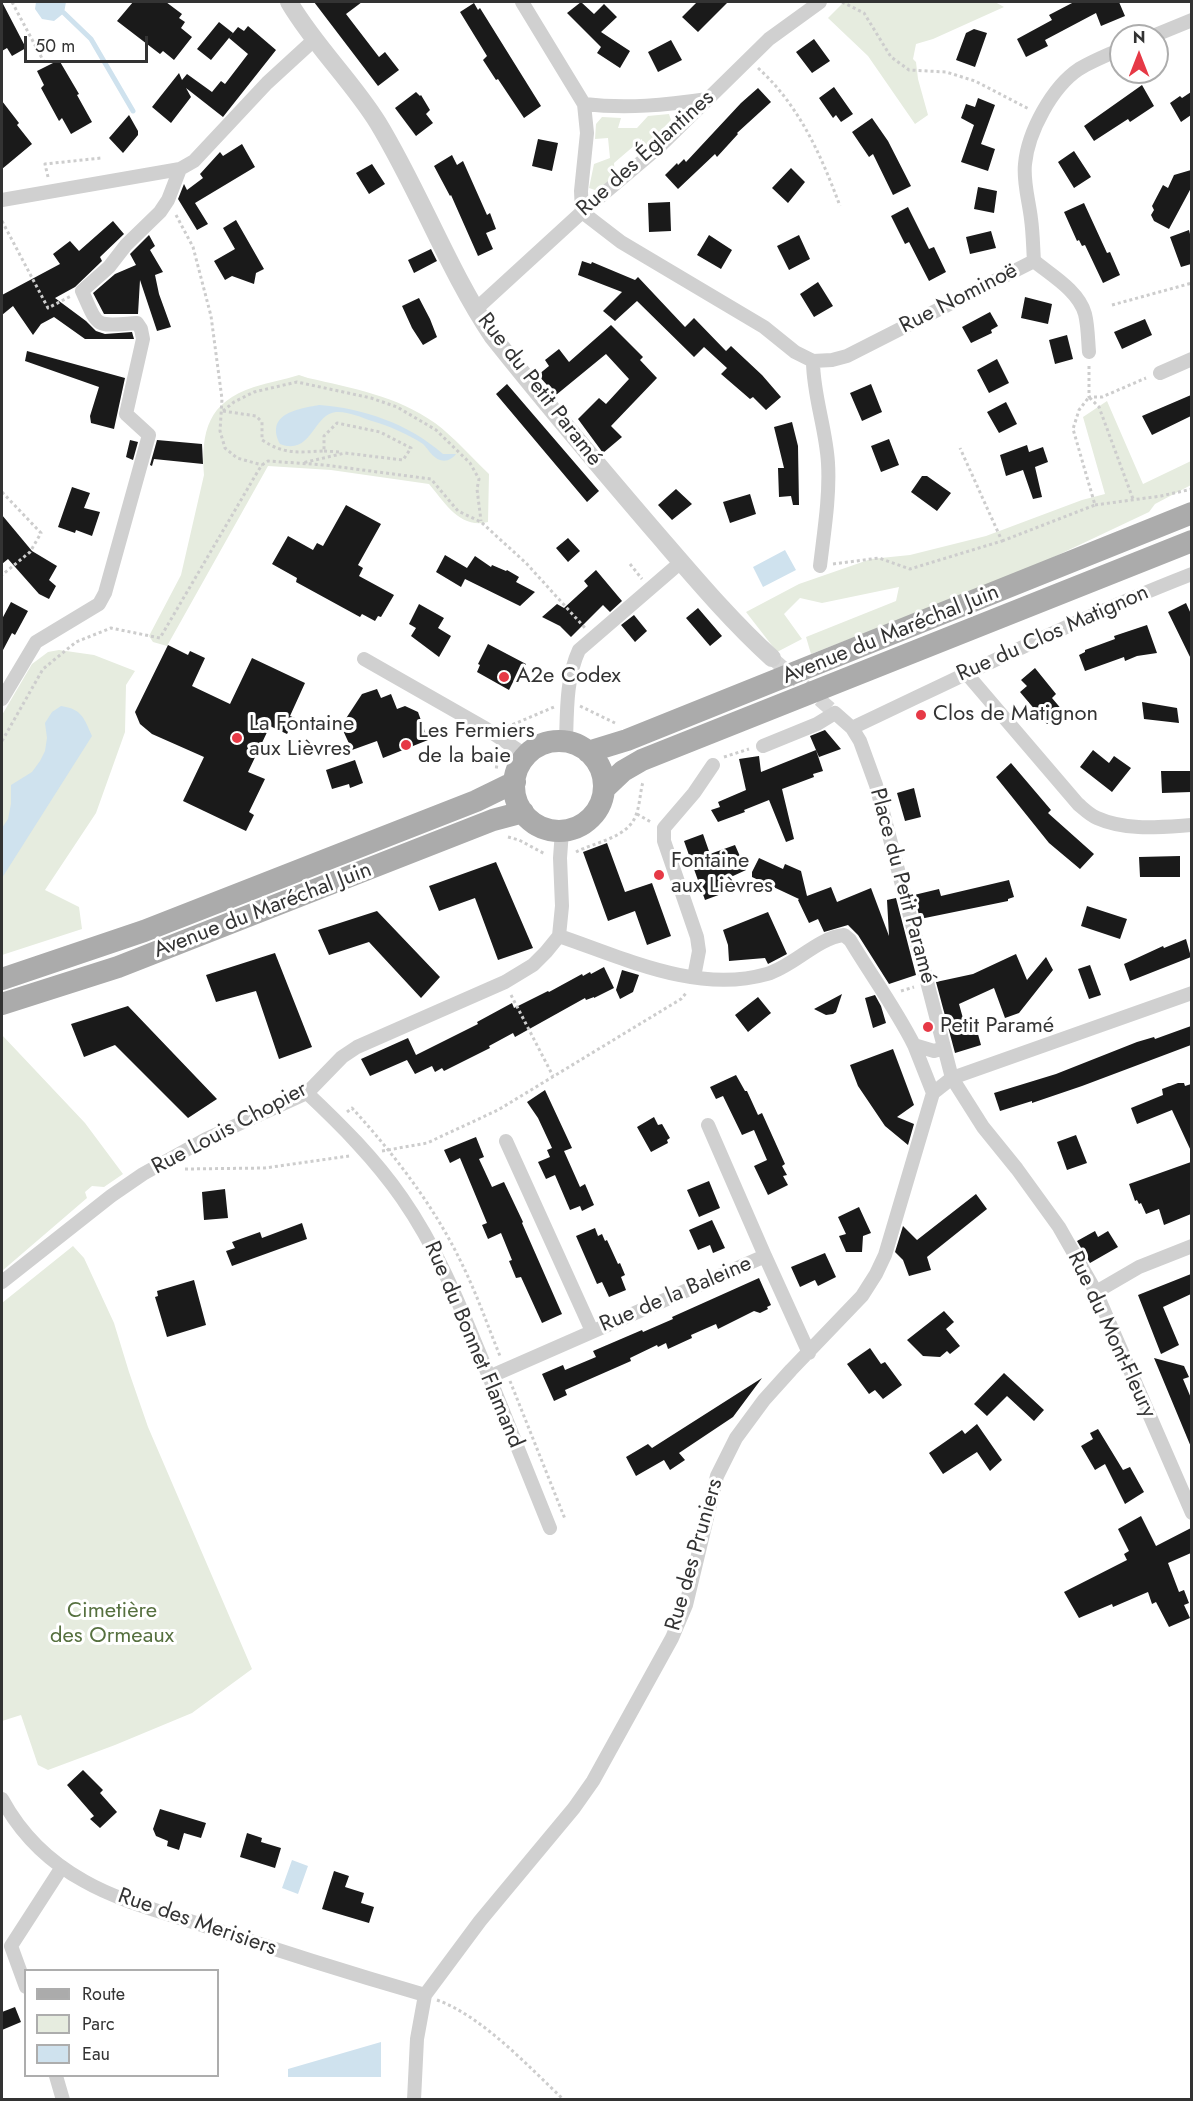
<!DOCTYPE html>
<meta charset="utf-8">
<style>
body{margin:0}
#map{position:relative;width:1193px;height:2101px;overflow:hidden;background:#fff;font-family:Jost,sans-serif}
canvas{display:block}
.frame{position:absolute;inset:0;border:3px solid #333;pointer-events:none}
.legend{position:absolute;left:24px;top:1969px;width:195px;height:108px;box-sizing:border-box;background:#fff;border:2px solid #adadad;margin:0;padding:8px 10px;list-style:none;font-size:18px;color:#333}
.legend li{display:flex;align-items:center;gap:12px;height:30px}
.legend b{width:30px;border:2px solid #adadad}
.north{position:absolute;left:1109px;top:24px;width:60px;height:60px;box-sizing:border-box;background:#fff;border:2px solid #adadad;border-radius:50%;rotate:0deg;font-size:16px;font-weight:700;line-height:24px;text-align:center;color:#333}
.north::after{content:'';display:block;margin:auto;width:21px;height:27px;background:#e63946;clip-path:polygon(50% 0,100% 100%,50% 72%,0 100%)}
.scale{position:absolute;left:24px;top:36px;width:124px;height:27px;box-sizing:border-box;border:3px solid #333;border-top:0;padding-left:8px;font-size:18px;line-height:21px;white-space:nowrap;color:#333;-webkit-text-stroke:4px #fff;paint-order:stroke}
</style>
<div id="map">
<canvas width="1193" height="2101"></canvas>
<div class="frame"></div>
<ul class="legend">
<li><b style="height:8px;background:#ababab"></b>Route</li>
<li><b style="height:16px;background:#e6ecdf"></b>Parc</li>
<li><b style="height:16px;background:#cfe2ee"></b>Eau</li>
</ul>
<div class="north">N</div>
<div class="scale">50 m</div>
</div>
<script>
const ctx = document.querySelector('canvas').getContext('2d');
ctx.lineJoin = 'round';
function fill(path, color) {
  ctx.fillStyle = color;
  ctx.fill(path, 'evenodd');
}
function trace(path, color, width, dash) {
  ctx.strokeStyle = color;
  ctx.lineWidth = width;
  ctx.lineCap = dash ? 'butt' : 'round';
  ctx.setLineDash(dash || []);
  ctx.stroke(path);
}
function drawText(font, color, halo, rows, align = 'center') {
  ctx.font = font + ' Jost,sans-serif';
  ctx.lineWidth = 6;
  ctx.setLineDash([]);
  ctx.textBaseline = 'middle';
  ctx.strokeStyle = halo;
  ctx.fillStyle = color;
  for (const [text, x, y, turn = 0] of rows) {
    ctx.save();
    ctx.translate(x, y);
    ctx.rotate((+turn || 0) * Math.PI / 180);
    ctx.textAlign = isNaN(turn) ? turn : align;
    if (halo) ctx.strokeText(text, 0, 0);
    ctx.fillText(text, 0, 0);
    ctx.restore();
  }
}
fill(new Path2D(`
 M844,2H995L1004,7L933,39L916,44L913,59L916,62L918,79L928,115L915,124L868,56L828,18Z
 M669,114L671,120L642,150V139L614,163L615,178L598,191L589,188L594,164L610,158L608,138L595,139L596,124L602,117L621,118L618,128H637L648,116Z
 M299,375L308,378C352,388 397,396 435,423C454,437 472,458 489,474L488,522C460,529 445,503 429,484L331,470L268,466L167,646L153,642L149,636L181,575L204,475C201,431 208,402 254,387C269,382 284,380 299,375Z
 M1107,401L1143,484L1191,461V485L1155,504L1149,512L1020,573L811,654L806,637L896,601L899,587L822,603L800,598L784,614L802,639L777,652L746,612L799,584L871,559L910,555L986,536L1082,500L1105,494L1083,417Z
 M59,650L94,655L135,671L126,685L125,732L96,813L45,890L79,907L82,929L2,955V715L32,664L48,652Z
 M2,1035L85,1123L123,1174L104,1187L92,1186L85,1192L87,1198L2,1271Z
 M73,1246L84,1258L114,1323L129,1372L148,1427L252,1669L192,1713L115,1745L48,1770L38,1765L21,1715L2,1721V1303Z`), '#e6ecdf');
fill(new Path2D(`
 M36,2H66L64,13L54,21L42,19L35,9Z
 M319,405C363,408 409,424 443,454H456C452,459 447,462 440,460C433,458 428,449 423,444C408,434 389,426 372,421C361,417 347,411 336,412C313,414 312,456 280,444C265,414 297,409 319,405Z
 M785,550L796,570L763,587L753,567Z
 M61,706C82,709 84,718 92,736L2,878V828L8,819L11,804V785L32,772L40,761L45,751L47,738L45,723L52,712Z
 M292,1860L308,1866L298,1894L282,1888Z
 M381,2042V2077H288V2069Z`), '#cfe2ee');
trace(new Path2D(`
 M64,13L91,39L133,111`), '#cfe2ee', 5);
fill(new Path2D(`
 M2,2L26,48L12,56L7,48L2,51Z
 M133,2H166L182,14L179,18L185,22L181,28L192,37L174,60L163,51L160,54L117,21Z
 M314,2H362L346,14L379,57L385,52L399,70L378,86Z
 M581,2L594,14L604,4L617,17L601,32L630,51L620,68L597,53L601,47L567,13Z
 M697,2H728L698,32L682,17Z
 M1074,2H1119L1125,16L1101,26L1096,13L1045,40L1048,46L1026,57L1017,39L1052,20L1049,15Z
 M474,3L478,10L480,8L541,106L524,118L498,79L496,80L483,60L487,56L460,12Z
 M219,22L233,33L211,60L197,49Z
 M248,26L276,50L223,117L186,88L191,97L171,123L152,107L179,73L182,80L187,74L212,92L221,81L225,84L248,54L229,38L238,27L244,31Z
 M974,29L987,33L975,67L956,60L966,33Z
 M814,39L830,61L812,73L796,52Z
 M671,40L682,60L658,72L648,52Z
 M59,60L79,94L77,95L92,122L71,134L62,118L59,121L41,88L44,85L37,71Z
 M1142,85L1154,106L1130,122L1128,119L1094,141L1084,126Z
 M834,87L853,114L841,122L836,115L833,118L819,98Z
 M758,88L771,102L737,133L738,134L717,157L715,154L678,189L665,175L677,163L678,165L684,159L686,162L741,103Z
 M416,92L420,96L421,95L430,110L426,114L433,123L416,136L395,108Z
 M1191,92V115L1181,122L1170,103L1180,96L1182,98Z
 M978,98L995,105L981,144L995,149L988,171L961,162L974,125L961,118L966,104L975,107Z
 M2,101L19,123L17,125L32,144L2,169Z
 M129,115L138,131V135L123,153L109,138Z
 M872,118L888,141L911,186L893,195L873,154L869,157L852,132Z
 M538,139L558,143L552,171L532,166Z
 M242,144L255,167L195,203L208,224L197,230L178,199L184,184L187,190L203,178L200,174L220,152L223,156Z
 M1074,151L1091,177L1074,188L1058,162Z
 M452,155L457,165L463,161L487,215L490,213L496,229L486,233L493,249L478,256L451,195L450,196L434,166Z
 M372,164L385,184L369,194L356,173Z
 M791,168L805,182L788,203L772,188Z
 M1191,170V188L1169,229L1154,221L1151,215L1154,210L1152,206L1163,185L1168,188L1174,175Z
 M978,187L997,191L994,213L974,209Z
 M670,202L671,231L649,232L648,203Z
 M1084,203L1107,253L1110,252L1120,275L1103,283L1085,245L1082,246L1079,240L1077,241L1064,212Z
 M908,207L929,249L934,247L946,272L929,281L909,242L905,244L891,216Z
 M236,220L264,269L256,273L254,284L232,276L225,280L214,261L235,249L223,228Z
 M113,221L124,234L100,257L102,261L75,287L55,298L86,321L96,331L105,334L132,332L134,339H85L54,317L41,324L33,335L13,306L2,315V295L60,264L53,254L70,241L79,251Z
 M1189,230L1191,238V264L1181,267L1170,237Z
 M991,231L996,248L970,254L966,237Z
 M149,235L155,246L150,250L163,272L155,275L159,294L171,327L157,331L140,280L138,314H104L93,293L115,274L136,265L130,254Z
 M709,235L732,250L721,269L697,255Z
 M799,235L810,259L789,270L777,246Z
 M431,249L437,261L414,273L408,260Z
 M582,261L591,264L592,262L635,280L638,277L685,327L694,318L726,351L731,346L762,375L781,397L766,410L753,397L750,399L721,374L727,368L704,347L694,357L637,301L615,321L603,311L622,292L578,275Z
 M818,282L833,306L814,317L800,294Z
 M1025,297L1052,304L1048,324L1021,318Z
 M419,298L430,319L437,337L423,345L412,328L402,306Z
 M990,312L998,326L991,330L992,333L971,343L962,327Z
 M1145,319L1152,335L1122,349L1114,332Z
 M611,325L643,357L640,360L657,378L611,426L622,437L603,453L578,419L599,398L606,404L629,379L606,354L556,395L538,375L549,366L545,360L559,349L569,362Z
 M1067,335L1073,359L1055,364L1049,340Z
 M27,351L125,378L114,429L91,423L90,416L99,387L25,361Z
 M997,359L1009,383L989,393L977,370Z
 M507,384L599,491L587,502L496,394Z
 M871,384L882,412L862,421L850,393Z
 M1191,395V416L1152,435L1142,416Z
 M1006,402L1017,424L999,433L987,412Z
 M792,422L798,446L799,505H793L791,496L779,497L778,468H784L774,427Z
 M889,439L899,465L881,472L871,446Z
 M130,440L138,442L133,460L126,457Z
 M157,440L202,444L203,464L154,459L152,466L150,465Z
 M1027,445L1029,452L1043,447L1048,462L1035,467L1042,497L1033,499L1023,470L1006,476L1000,455Z
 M922,476H927L951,493L937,511L911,492Z
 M72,487L90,493L84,508L100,512L92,536L76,530L75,533L58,527Z
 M676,489L692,504L672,520L658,505Z
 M750,494L756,514L730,523L723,502Z
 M346,505L381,524L358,565L363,568L359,576L394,595L381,617L378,616L375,621L362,614L360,617L296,582L297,578L272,564L288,536L313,550L317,543L323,546Z
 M2,515L32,551L57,566L49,580L56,586L49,599L39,594L8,559L2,564Z
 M568,538L580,551L568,562L556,548Z
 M445,555L467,568L475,556L491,567L492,565L506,571L507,570L519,577L516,582L535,592L520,606L465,579L461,587L436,572Z
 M596,570L622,601L610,612L603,605L571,637L560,626L542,617L557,604L564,608L588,586L584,581Z
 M11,602L28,611L15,635L12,633L2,652V619Z
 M1186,603L1191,614V659L1168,612Z
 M419,604L444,618L438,628L451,636L439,657L411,636L416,628L409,624Z
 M698,608L722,636L710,646L686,618Z
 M634,615L647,631L635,642L621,625Z
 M1147,625L1157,653L1137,656L1125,661L1124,657L1085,671L1079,655L1085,652V650L1115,639L1114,636Z
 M488,644L526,664L516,684L513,682L509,690L477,672L480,665L478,664Z
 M168,645L188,655L190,651L205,658L192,686L230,704L252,658L305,683L290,716L295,718L287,734L270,726L248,772L265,779L249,812L254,815L246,831L183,801L204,757L152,734L140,724L135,712Z
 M1035,668L1056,694L1052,698L1063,711L1047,724L1020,692L1027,686L1021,680Z
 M377,689L381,698L391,694L397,709L405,706L418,712L428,740L383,758L377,741L352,750L341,726L362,694Z
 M1142,702L1177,708L1179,723L1144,719Z
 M825,730L841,749L819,757L810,736Z
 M816,750L823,771L813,774L814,777L782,789L794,839L786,842L769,800L744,810L745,812L718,822L711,810L720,807L718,802L746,790L739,759L759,756L761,772Z
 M1093,750L1109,763L1114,756L1131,768L1112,792L1080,767Z
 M355,760L363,783L350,788L349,784L332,789L326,770Z
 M1011,763L1051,810L1048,813L1094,854L1080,869L1049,843L996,777Z
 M1161,771H1191V792L1162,793Z
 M914,788L921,817L905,821L897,793Z
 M703,834L710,854L735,845L746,870L720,882L724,893L705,900L684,841Z
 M607,843L625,892L652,883L671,936L647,945L635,911L608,921L583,852Z
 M1180,856V877H1140L1139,857Z
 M759,858L783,869L785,864L801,871L807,896L831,887L837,902L871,888L889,936L887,900L896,898L916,975L889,984L858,935L848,925L824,932L818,919L809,923L798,900L799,899L752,877V872Z
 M496,862L533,948L498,960L475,898L439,911L429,886Z
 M1009,880L1014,897L1008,899V901L920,919L914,895L939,889L941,896Z
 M1087,906L1127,919L1120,939L1081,926Z
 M377,911L440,977L421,998L369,942L329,955L318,930Z
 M768,912L787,954L768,964L765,958L729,961L728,945L723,930Z
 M1186,939L1191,957L1130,981L1124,964L1163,946L1164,948Z
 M275,953L312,1047L279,1059L256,991L216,1002L206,975Z
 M1016,954L1027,980L1046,957L1053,970L1019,1013L1005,1018L994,988L959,1004L966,1029L976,1027L981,1045L955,1053L936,982L973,974Z
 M1090,965L1101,995L1089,999L1078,969Z
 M604,967L614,988L594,998V997L586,1000L585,998L515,1037L513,1033L489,1046L490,1048L444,1071L442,1068L435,1072L432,1066L415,1074L407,1060L370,1076L361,1059L408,1038L416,1055L478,1024L477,1022L512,1003L514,1008L548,991L549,992L582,974L583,976L590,972L591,974Z
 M622,970L639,975L633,992L620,999L616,990Z
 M842,994L836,1012L833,1014L826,1015L814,1009Z
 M875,995L881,1006L886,1023L873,1028L865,998Z
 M758,997L771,1013L748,1032L735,1015Z
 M128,1006L217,1099L188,1118L115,1045L84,1057L71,1024Z
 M1191,1026V1045L1082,1086L1032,1103V1101L1000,1111L994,1093L1056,1074L1137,1042L1154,1037L1155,1039Z
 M893,1049L914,1105L897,1117L914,1124L908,1145L885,1126L858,1086L850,1065Z
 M736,1075L745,1091H747L758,1115L762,1113L785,1164L782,1166L787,1175L783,1176L788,1185L768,1195L754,1166L767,1160L754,1130L742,1135L723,1096L716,1099L710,1087Z
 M1178,1083H1184L1185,1086L1191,1084V1151L1172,1110L1137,1124L1131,1108L1163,1095L1162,1089Z
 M545,1090L572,1148L564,1151L580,1187L585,1184L594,1205L582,1211L580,1206L570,1210L555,1175L546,1179L538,1162L550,1157L547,1150L552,1148L538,1118L527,1102Z
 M654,1117L658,1125L662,1124L670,1138L667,1140L668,1143L651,1152L637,1127Z
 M1076,1135L1087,1163L1067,1170L1057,1142Z
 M476,1137L484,1157L479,1159L492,1187L504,1182L523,1222L522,1223L562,1314L542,1323L521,1277L516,1278L509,1261L512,1260L501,1233L488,1239L482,1225L487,1223L460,1158L450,1163L444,1150Z
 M1191,1162V1214L1164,1225L1159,1209L1146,1214L1141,1203L1139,1204L1137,1200L1135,1201L1129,1184Z
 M709,1181L720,1208L699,1217L687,1190Z
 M225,1189L228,1218L204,1220L202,1192Z
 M976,1194L987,1209L927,1257L931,1270L909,1276L903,1260L895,1252L903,1226L917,1240Z
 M859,1207L871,1233L863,1236L862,1252H846L839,1236L846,1234L838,1217Z
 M712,1220L725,1248L713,1253L710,1245L698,1250L689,1230Z
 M302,1223L307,1239L232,1266L226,1251L235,1248L232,1242L260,1232L262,1238Z
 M595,1228L598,1236L602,1234L605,1241L607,1240L618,1264L620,1263L625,1275L621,1277L626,1290L609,1297L602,1282L597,1284L576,1236Z
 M1095,1231L1098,1237L1108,1231L1118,1247L1090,1263L1077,1241Z
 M825,1253L836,1277L818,1286L815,1280L800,1287L791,1267Z
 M1191,1274V1294L1163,1307L1179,1345L1161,1354L1138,1295Z
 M759,1278L771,1305L767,1307L768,1309L760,1313L754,1311L718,1329L716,1324L691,1335L692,1338L668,1349L666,1343L658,1347L657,1345L630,1358L631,1361L565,1390L567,1395L554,1401L542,1374L563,1365L565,1370L596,1357L593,1351L642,1330L643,1332L673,1319L672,1317Z
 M194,1280L206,1325L167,1337L155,1297L158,1296L157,1291Z
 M944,1311L954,1322L946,1329L960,1346L950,1354L947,1351L940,1357L923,1356L907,1340Z
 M870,1348L881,1364L885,1362L902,1385L883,1399L875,1390L869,1394L847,1364Z
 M1154,1358L1184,1366L1189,1377L1183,1379L1191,1398V1447Z
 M1004,1373L1044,1410L1034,1421L1007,1396L987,1416L974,1404Z
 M762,1378L733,1417L679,1453L685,1460L670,1470L664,1460L636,1476L626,1457L648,1444L652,1448Z
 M977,1424L1002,1460L990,1471L977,1452L943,1474L929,1453L962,1430L965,1434Z
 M1098,1429L1123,1470L1130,1467L1144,1492L1125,1504L1105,1464L1095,1470L1081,1446L1093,1439L1090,1433Z
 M1141,1516L1156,1546L1191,1528V1553L1168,1563L1179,1592L1184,1590L1189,1603L1184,1605L1190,1618L1169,1627L1156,1602L1152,1604L1148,1592L1113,1607L1112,1604L1079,1618L1064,1592L1127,1560L1124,1554L1129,1551L1118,1529Z
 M83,1770L103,1790L100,1793L117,1812L100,1828L90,1819L94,1816L67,1785Z
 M160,1809L206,1823L201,1838L184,1833L179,1850L167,1846L168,1841L156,1836L153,1829Z
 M247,1833L262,1838L261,1842L281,1848L275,1868L240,1857Z
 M334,1871L349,1876L345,1887L364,1893L361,1903L374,1907L369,1923L322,1909Z
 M15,2007L21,2022L2,2030V2012Z`), '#1a1a1a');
trace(new Path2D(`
 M772,658L835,713`), '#d6d6d6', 14, [14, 7]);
trace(new Path2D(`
 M12,2L44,62
 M842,2L864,13L891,57L909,70L946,72L975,81L1029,109
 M758,68C799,105 821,155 840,206
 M48,177L45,164L101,158
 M176,215L193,247L211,316L222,399L220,431L225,448L237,458L262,465
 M2,221L48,308L71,296
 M1112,305L1192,283
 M1089,366V397H1102L1146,378
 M223,411L256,416L262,422V440C285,455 298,452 324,451V436L337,423L380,432L411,448L403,460L345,453L302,463
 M223,411L234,402L254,392L297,382L371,398L397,407L436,430L470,463L479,479L477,489L481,521
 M324,451L340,452
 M2,492L41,533L30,552L2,575
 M1095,505L1161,496L1192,489
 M1002,541L1095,505L1073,429L1079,410L1089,397L1099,407L1133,499
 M630,564L642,579
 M833,564L879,558L910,569L1002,541L960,448
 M580,706L615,723
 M507,727L554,707
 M2,741L43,669L76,642L111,628L160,638L258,471L262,465L268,461L325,465L431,479L458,511L481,522L526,563L585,628
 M496,754L498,758L496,770
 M724,757L749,749
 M637,814L651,822
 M508,837L519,840L545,854
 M576,852C595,842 628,838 636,815C640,805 640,792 643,782
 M901,991L914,987
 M511,995L553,1076
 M347,1112L352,1108C394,1154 434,1206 461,1262C476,1292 487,1324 500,1356
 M382,1151L427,1143L498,1110L681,999L687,992
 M185,1169L265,1168L349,1156
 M510,1381L565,1519
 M437,2000C482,2016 529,2067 564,2100`), '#cdcdcd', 3, [3, 3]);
trace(new Path2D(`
 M522,2L584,104L587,133L581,191L582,212L621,242L764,327L795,352L813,361L832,360L847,356L1034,261C1033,247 1033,233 1031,219C1029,201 1023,182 1025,164C1028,132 1052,87 1079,69C1092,61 1107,55 1121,49
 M1153,36L1192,20
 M584,104C627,109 666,105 708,99
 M2,200L180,169L194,161L267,83L315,39
 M1034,261C1051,275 1079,291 1085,314C1088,326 1088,340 1089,352
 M475,310L582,212L659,147L769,39L820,2
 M813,361C813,395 826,428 828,463C830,496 824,532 820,566
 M1160,373L1192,359
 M364,659L485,728L527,756
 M966,673L1078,804C1084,809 1090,815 1097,818C1126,831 1160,827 1192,825
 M2,699L36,642L99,604L105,593L149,435L126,414L143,339L141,329L137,323C94,326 99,329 82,291L109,267L126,245L160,212L168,200L180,169
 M852,728C964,675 1076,619 1192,574
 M566,742C567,712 566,678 579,650L681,562
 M763,746L817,724L835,713L852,728L860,741L876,785L952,1078L983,1127L1017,1169L1059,1227L1096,1292L1192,1513
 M559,936C624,958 697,994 767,974C794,966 817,938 844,935L850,940C871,975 896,1009 914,1045L934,1051L944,1048
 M694,977L699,951L697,937L664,841V828L694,793L713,765
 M914,1045L933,1093
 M307,1093C341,1125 375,1159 402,1198C441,1254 464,1316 490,1379C510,1428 530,1478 550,1528
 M708,1125L765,1256
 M506,1141L592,1331
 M2,1282L111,1196L143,1174L206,1139L307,1093L342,1057L357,1047L505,982L533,965L546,952L559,936L562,906L560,858L562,831
 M1096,1292L1139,1267L1192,1246
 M489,1377L765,1256L809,1353
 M2,1799C21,1834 48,1861 84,1881C119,1901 160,1911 199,1924C273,1949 349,1973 425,1995
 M26,1987L11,1946L62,1867
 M56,2076L63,2100
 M414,2100L417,2039L425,1995L480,1921L574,1808L593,1781L672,1638L686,1605L717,1476L736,1438L764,1400L791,1370L862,1296L876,1274L885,1255L933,1093L952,1078L1192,993`), '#d0d0d0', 14);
trace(new Path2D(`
 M289,2C314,45 352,81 378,123C420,192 448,270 493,337C544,401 597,464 651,527C690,572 728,618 772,658`), '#d0d0d0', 18);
trace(new Path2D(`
 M514 786a45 45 0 1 1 90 0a45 45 0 1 1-90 0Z
 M588,752L627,740L1192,513
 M604,789L623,771L642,760L1192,541
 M2,979L144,931L476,801L515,782
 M2,1004L118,967L493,820L523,812`), '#ababab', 22);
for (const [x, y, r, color] of [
 [504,677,6,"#e63946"],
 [921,715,6,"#e63946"],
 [237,738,6,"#e63946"],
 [406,745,6,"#e63946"],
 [659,875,6,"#e63946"],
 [928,1027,6,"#e63946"]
]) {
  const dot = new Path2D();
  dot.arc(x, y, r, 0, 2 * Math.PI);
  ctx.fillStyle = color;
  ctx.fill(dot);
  trace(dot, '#fff', 2);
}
drawText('22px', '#333', '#fff', [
 ["Rue des Églantines",646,154,-42],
 ["Rue Nominoë",959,299,-27],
 ["Rue du Petit Paramé",539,390,52],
 ["Rue du Clos Matignon",1053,634,-24],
 ["Avenue du Maréchal Juin",891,635,-22],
 ["Place du Petit Paramé",902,886,75],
 ["Avenue du Maréchal Juin",263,911,-21],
 ["Rue Louis Chopier",230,1129,-28],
 ["Rue de la Baleine",676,1295,-23],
 ["Rue du Mont-Fleury",1111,1335,65],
 ["Rue du Bonnet Flamand",473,1345,67],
 ["Rue des Pruniers",695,1555,-74],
 ["Rue des Merisiers",197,1923,19]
]);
drawText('22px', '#333', '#fff', [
 ["A2e Codex",516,677],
 ["Clos de Matignon",933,715],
 ["La Fontaine",249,725],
 ["aux Lièvres",249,750],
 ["Les Fermiers",418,732],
 ["de la baie",418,757],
 ["Fontaine",671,862],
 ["aux Lièvres",671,887],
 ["Petit Paramé",940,1027]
], 'left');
drawText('22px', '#56703f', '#fff', [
 ["Cimetière",112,1612],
 ["des Ormeaux",112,1637]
]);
</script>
